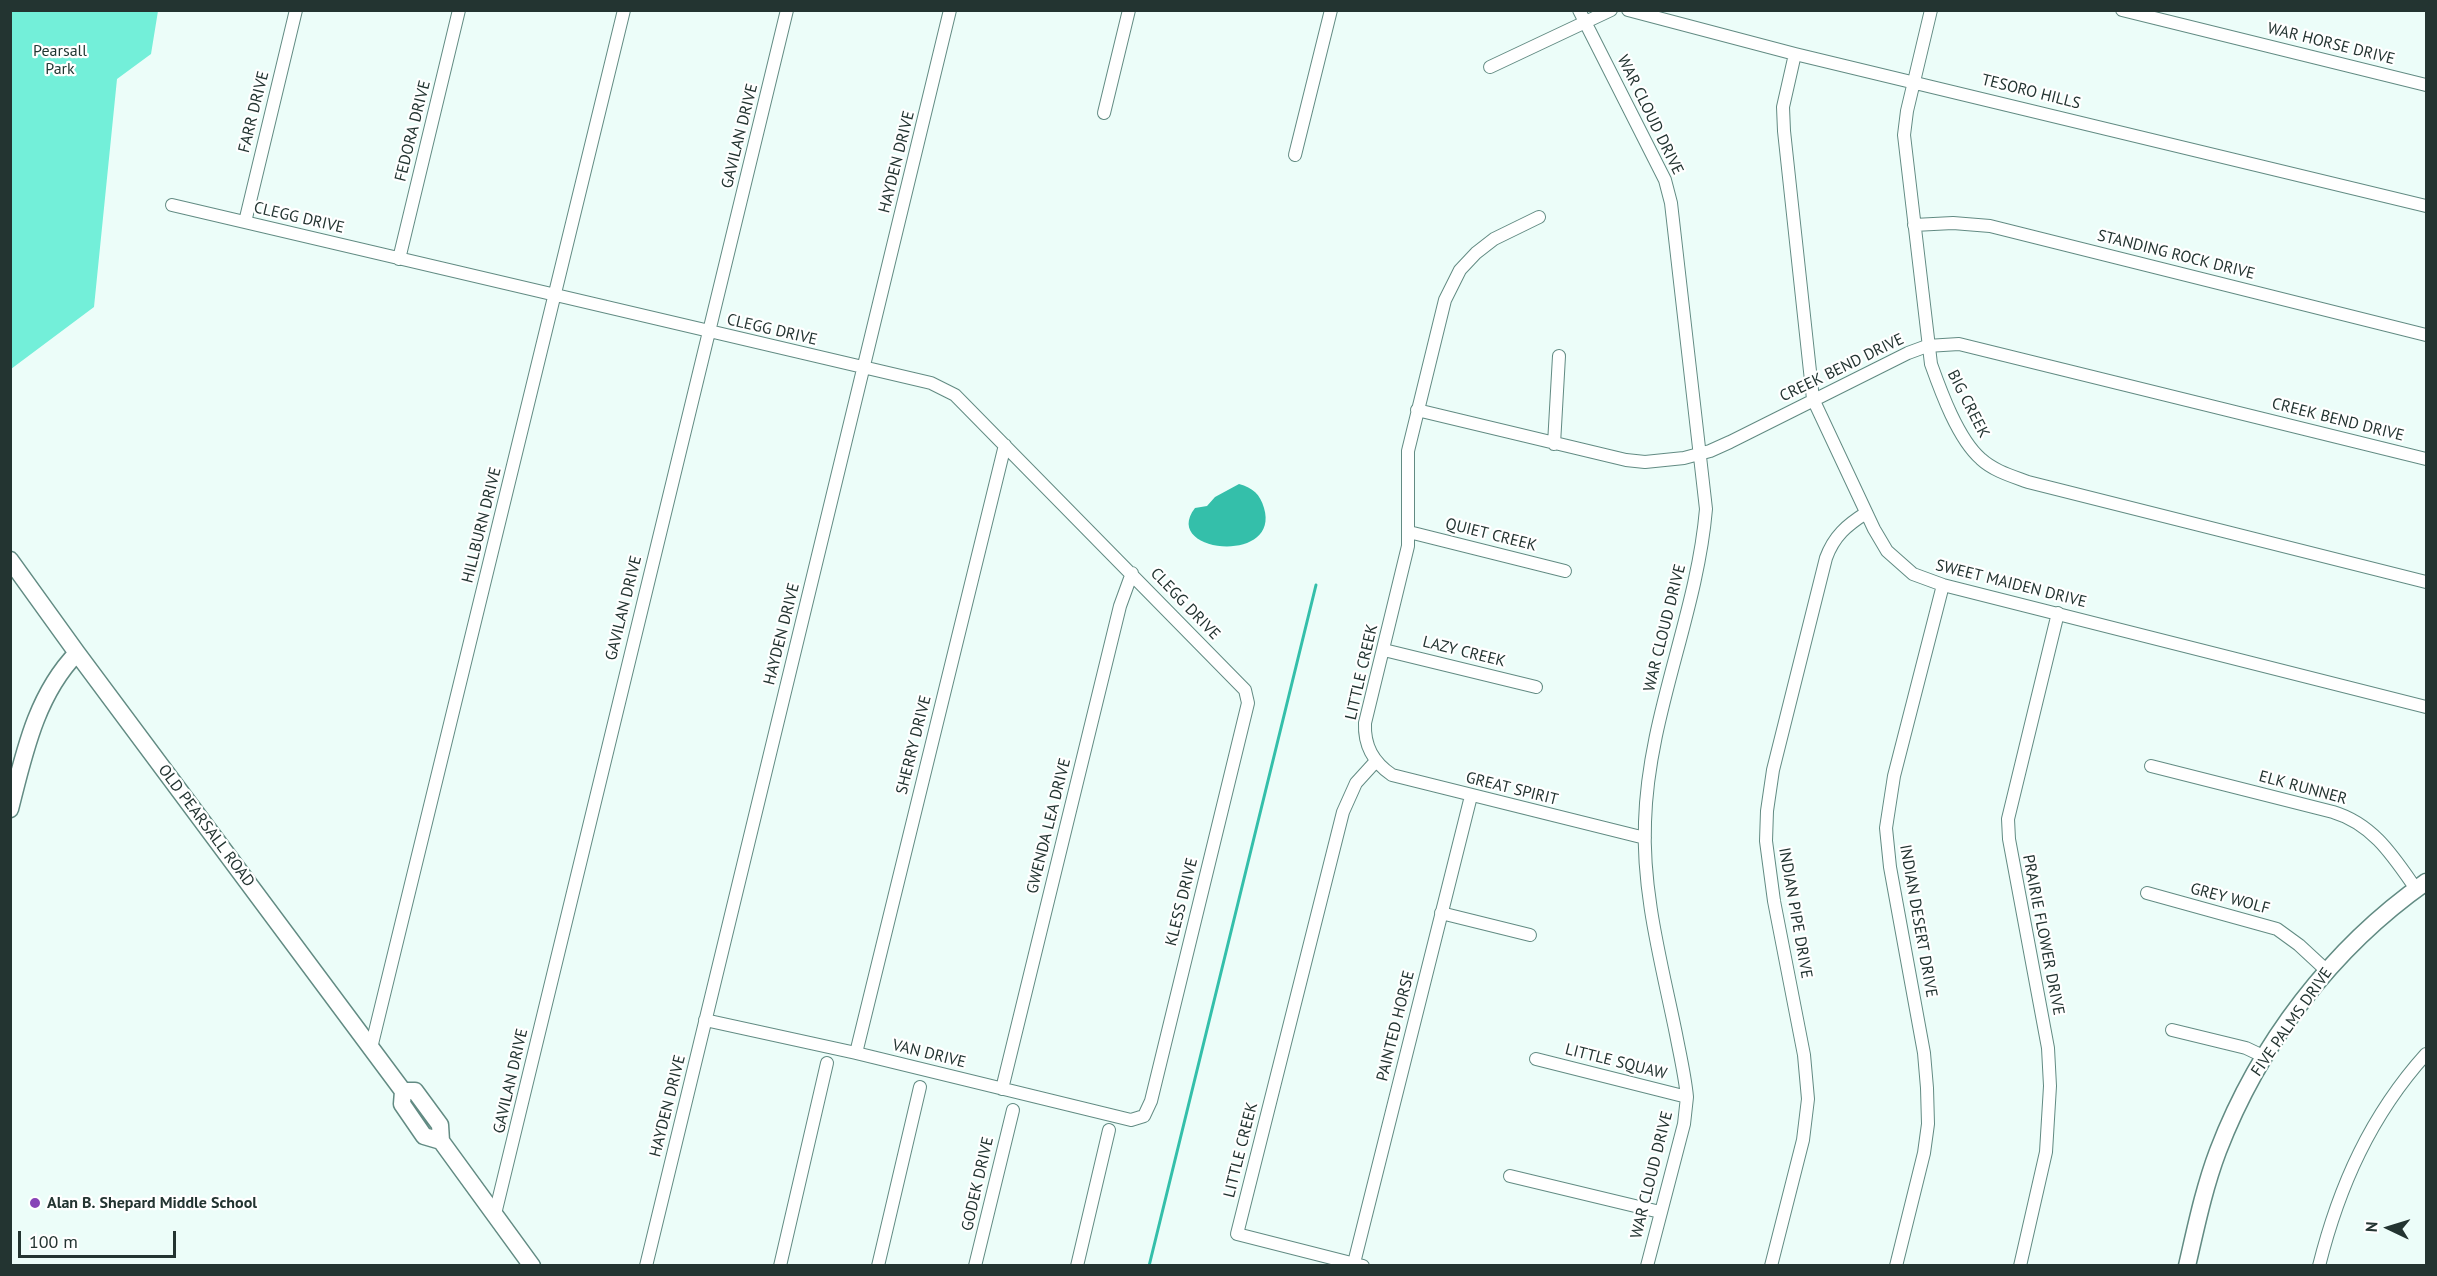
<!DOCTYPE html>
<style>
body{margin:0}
#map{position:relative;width:2437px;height:1276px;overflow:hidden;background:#ecfdf9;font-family:"PT Sans",sans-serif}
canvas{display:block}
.frame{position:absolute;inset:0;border:12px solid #233431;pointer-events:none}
.north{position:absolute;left:2359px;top:1198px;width:60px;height:60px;-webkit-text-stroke:4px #fff;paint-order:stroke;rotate:274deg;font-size:16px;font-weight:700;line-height:24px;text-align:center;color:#233431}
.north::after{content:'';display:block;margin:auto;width:21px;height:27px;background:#233431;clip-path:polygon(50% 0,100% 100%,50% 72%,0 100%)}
.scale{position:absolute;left:18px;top:1231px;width:158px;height:27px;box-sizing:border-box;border:3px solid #233431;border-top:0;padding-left:8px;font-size:18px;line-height:21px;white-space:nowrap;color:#233431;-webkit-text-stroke:4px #fff;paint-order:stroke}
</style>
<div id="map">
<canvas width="2437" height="1276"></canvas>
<div class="frame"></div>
<div class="north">N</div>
<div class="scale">100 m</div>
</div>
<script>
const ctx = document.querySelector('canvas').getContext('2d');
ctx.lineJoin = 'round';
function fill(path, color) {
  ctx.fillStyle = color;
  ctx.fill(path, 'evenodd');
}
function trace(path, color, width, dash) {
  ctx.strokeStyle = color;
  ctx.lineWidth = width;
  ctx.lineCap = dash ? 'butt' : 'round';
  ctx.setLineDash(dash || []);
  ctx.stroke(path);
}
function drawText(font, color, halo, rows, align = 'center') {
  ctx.font = font + ' "PT Sans",sans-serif';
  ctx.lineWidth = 4.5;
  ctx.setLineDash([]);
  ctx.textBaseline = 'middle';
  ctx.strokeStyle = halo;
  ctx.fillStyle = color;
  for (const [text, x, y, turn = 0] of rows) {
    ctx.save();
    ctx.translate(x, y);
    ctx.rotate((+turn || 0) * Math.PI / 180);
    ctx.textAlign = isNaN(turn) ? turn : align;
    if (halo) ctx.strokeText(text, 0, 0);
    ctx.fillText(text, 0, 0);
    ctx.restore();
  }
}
fill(new Path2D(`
 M11,10L158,11L151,54L117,79L94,307L11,369Z`), '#73efd9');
fill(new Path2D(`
 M1239,484C1253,488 1260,494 1264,508C1281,565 1160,553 1195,508L1207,506L1215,497Z`), '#34bfaa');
trace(new Path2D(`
 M1149,1266L1316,585`), '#34bfaa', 3);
const street = new Path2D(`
 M1579,10L1665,180L1671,203L1706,509C1697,615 1648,715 1645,822C1642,893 1662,965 1676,1034C1680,1055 1685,1076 1687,1097L1684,1124L1647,1266
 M1628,10L1795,54L2426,206
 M1931,10L1907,111L1904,135L1931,364C1941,392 1958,439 1981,459C1994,471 2012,476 2028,482L2426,582
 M2122,10L2426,85
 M1795,54L1783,107L1784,131L1813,399L1874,529L1887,551L1913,574L1943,585L2426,707
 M1490,67L1611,10
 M1104,113L1129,10
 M1295,155L1331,10
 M172,205L931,383L955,395L1245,690L1248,703L1151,1101L1144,1116L1131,1120L856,1053L705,1020
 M1539,217L1494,239L1476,253L1460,270L1445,300L1408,451V546L1365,723C1364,746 1373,762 1392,775L1645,838
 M245,222L296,10
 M1914,225L1953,223L1990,226L2426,335
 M399,259L459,10
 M1417,410L1626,460L1645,462L1684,458L1710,451L1730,442L1908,353L1927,346L1959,344L2426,459
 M1554,444L1559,356
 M1409,532L1565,571
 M1384,650L1536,687
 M2151,766L2333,812C2373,824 2393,856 2416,889
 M2147,893L2277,929L2299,945L2326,970
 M1441,913L1530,935
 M2172,1030L2246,1048L2265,1057
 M371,1048L624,10
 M856,1053L1005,445
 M1536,1059L1687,1097
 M1002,1089L1120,606L1132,573
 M1510,1176L1660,1212
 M495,1214L787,10
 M1354,1263L1471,796
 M646,1266L950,10
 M780,1266L827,1063
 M878,1266L920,1087
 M975,1266L1013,1110
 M1077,1266L1109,1130
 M1363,1266L1237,1234L1343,812L1356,783L1376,761
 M1771,1266L1803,1140L1808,1099L1804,1055L1774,901L1766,841L1767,811L1773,770L1826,558C1834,536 1847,525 1866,513
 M1896,1266L1924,1153L1928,1124L1927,1088L1924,1053L1890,867L1886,828L1894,776L1943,585
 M2020,1266L2046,1152L2050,1086L2048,1048L2009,839L2008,819L2058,613
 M2319,1266C2339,1186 2371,1115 2426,1054`);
const secondary = new Path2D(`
 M10,560L77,653L403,1091L402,1104L424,1136L441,1141
 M10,809C24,754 36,695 77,653
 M403,1091H415L440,1125L441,1141L532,1266
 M2187,1266C2196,1227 2204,1188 2218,1151C2259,1044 2332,948 2426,882`);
trace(street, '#628b83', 14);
trace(secondary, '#628b83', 19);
trace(street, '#fff', 12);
trace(secondary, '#fff', 16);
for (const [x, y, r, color] of [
 [35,1203,6,"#8743b7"]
]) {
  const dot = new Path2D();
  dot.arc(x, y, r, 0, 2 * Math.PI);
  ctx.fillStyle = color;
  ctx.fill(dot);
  trace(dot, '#fff', 2);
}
drawText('16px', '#233431', '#fff', [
 ["WAR HORSE DRIVE",2331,44,14],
 ["TESORO HILLS",2031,92,14],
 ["FARR DRIVE",254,112,-76],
 ["WAR CLOUD DRIVE",1650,115,64],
 ["FEDORA DRIVE",413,131,-76],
 ["GAVILAN DRIVE",740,136,-76],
 ["HAYDEN DRIVE",897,162,-76],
 ["CLEGG DRIVE",299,218,13],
 ["STANDING ROCK DRIVE",2176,255,14],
 ["CLEGG DRIVE",772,330,13],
 ["CREEK BEND DRIVE",1842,368,-26],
 ["BIG CREEK",1968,404,63],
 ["CREEK BEND DRIVE",2338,420,14],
 ["HILLBURN DRIVE",482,525,-76],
 ["QUIET CREEK",1491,535,14],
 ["SWEET MAIDEN DRIVE",2011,584,14],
 ["CLEGG DRIVE",1185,604,46],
 ["GAVILAN DRIVE",624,608,-76],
 ["WAR CLOUD DRIVE",1665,628,-76],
 ["HAYDEN DRIVE",782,634,-76],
 ["LAZY CREEK",1464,652,14],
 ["LITTLE CREEK",1362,672,-77],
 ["SHERRY DRIVE",914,745,-76],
 ["ELK RUNNER",2303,788,15],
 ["GREAT SPIRIT",1512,789,14],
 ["OLD PEARSALL ROAD",206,826,53],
 ["GWENDA LEA DRIVE",1049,826,-76],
 ["GREY WOLF",2230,899,15],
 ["KLESS DRIVE",1182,902,-76],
 ["INDIAN PIPE DRIVE",1795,913,80],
 ["INDIAN DESERT DRIVE",1918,921,80],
 ["PRAIRIE FLOWER DRIVE",2043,935,79],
 ["FIVE PALMS DRIVE",2292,1022,-55],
 ["PAINTED HORSE",1396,1026,-76],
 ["VAN DRIVE",929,1054,14],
 ["LITTLE SQUAW",1616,1062,14],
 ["GAVILAN DRIVE",511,1081,-77],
 ["HAYDEN DRIVE",668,1106,-76],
 ["LITTLE CREEK",1241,1150,-76],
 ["WAR CLOUD DRIVE",1652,1175,-76],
 ["GODEK DRIVE",978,1184,-77]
]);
drawText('16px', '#1f3631', '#fff', [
 ["Pearsall",60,51],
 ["Park",60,69]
]);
drawText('bold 16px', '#233431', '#fff', [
 ["Alan B. Shepard Middle School",47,1203]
], 'left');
</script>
